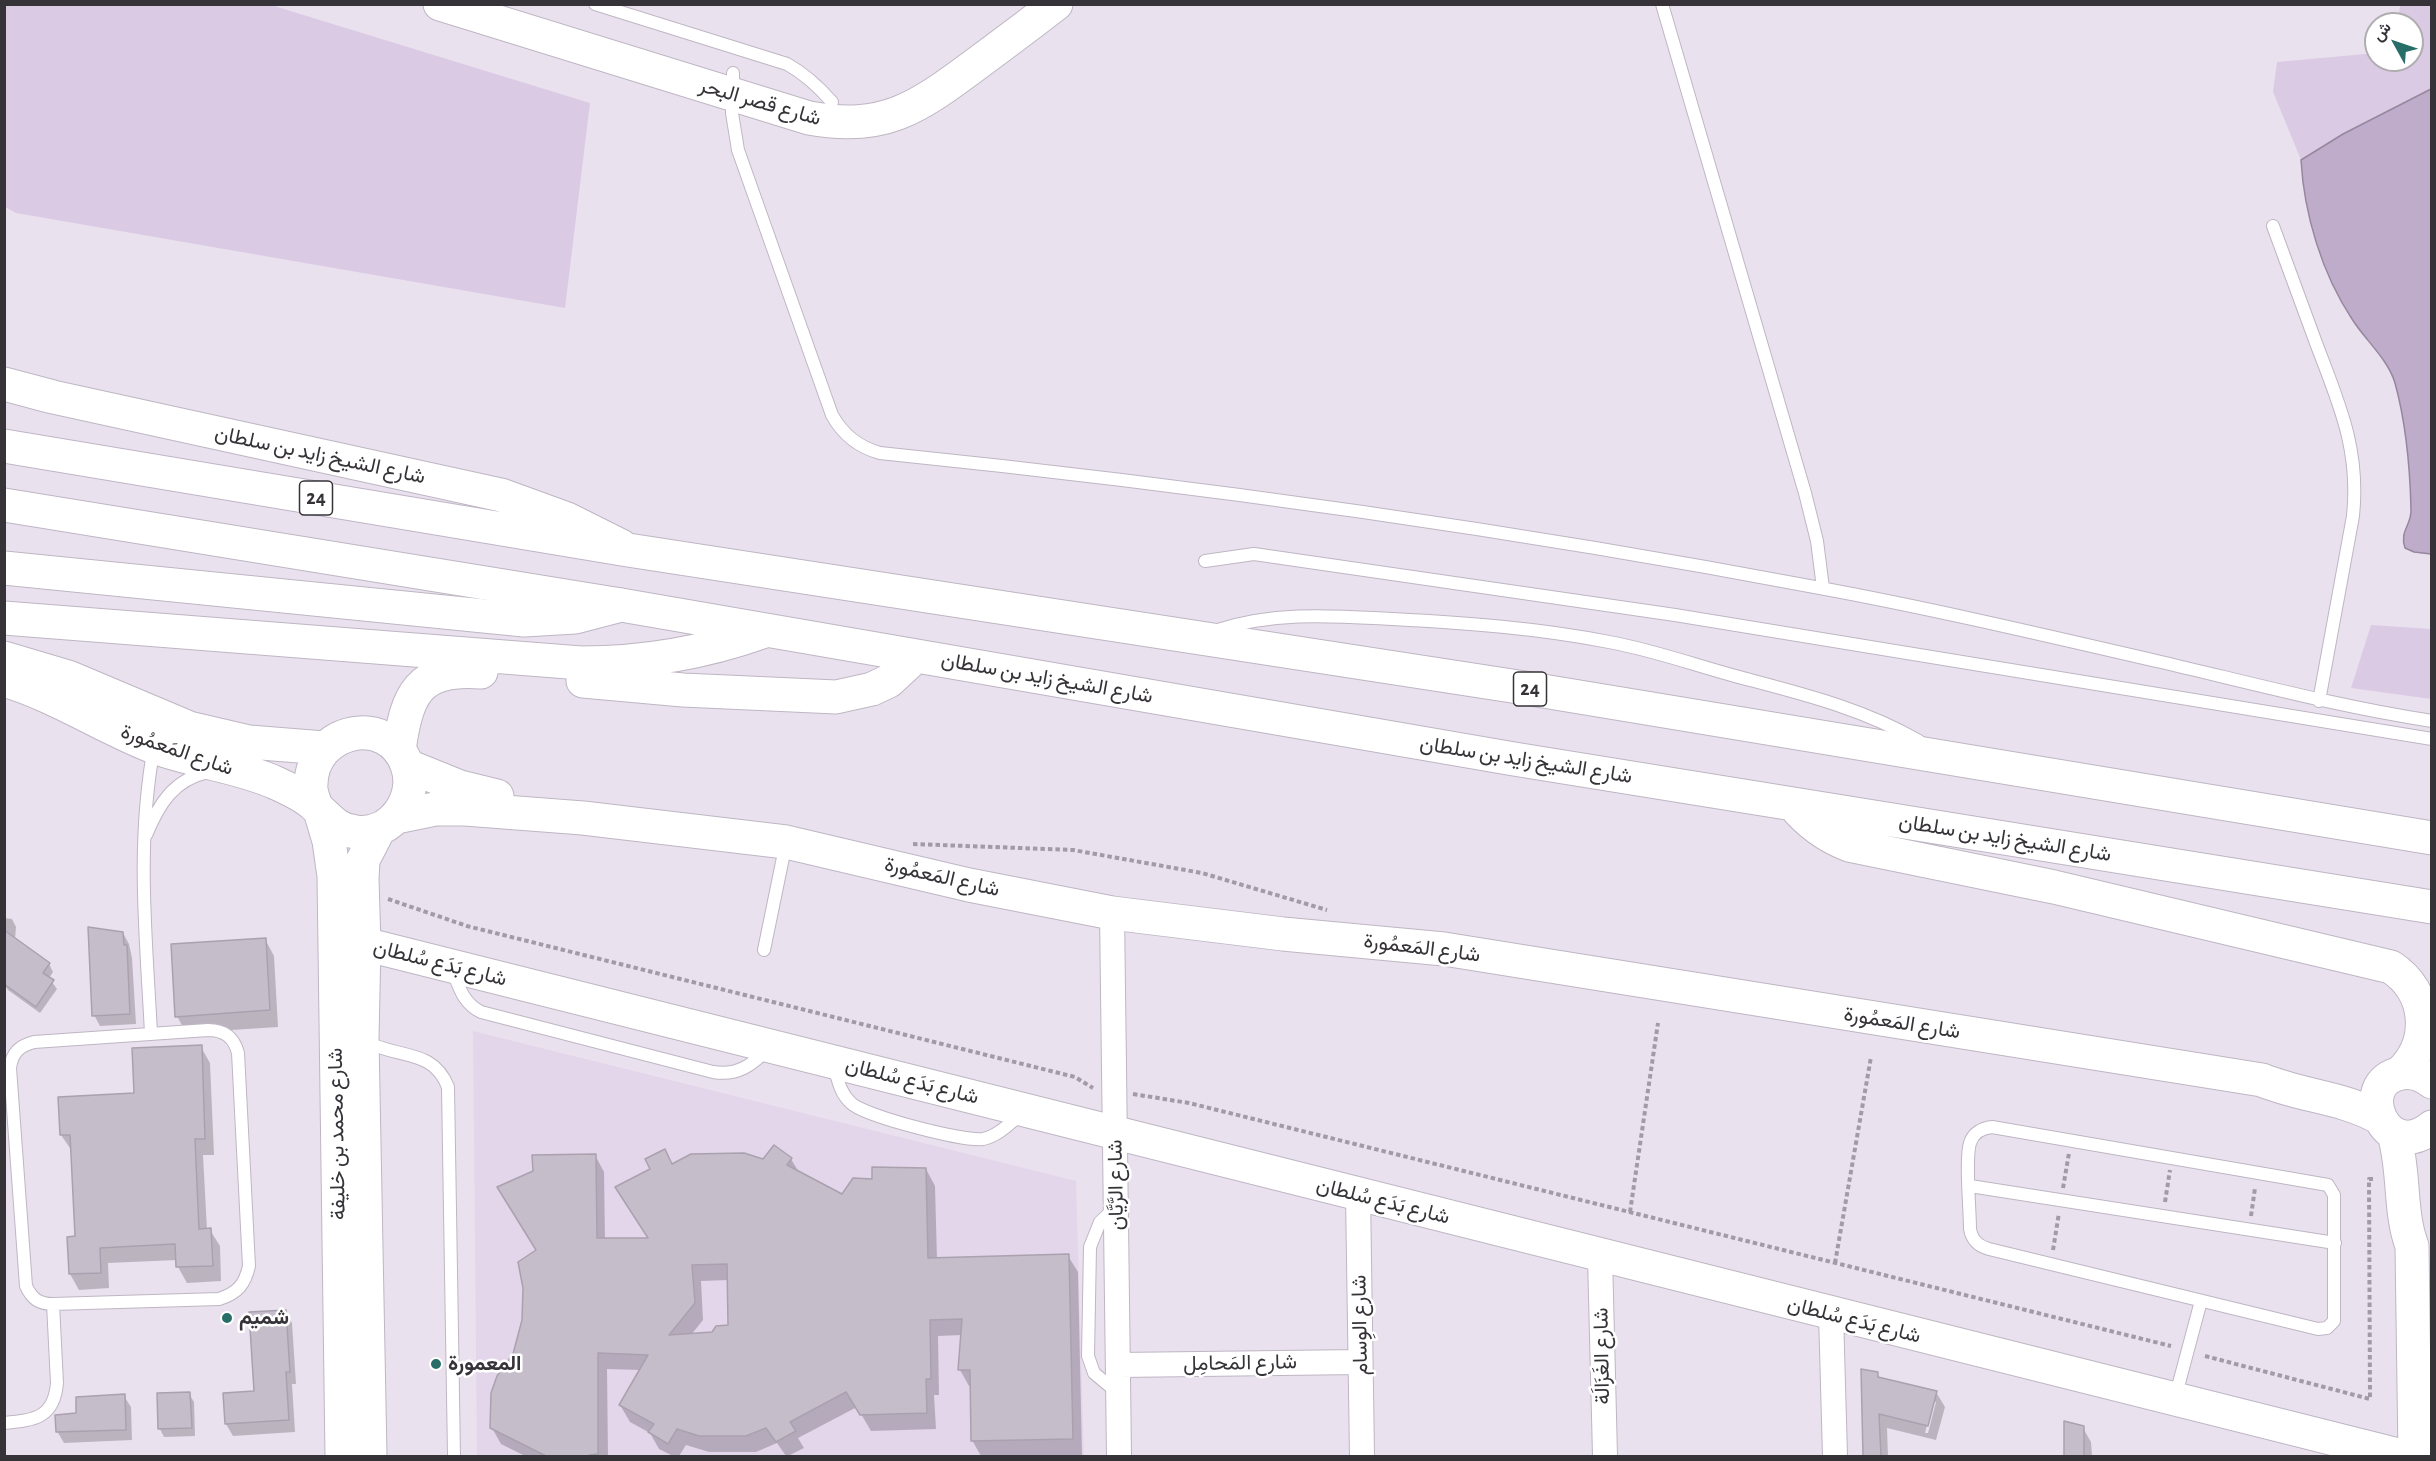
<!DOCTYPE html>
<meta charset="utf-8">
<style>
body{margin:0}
#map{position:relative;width:2436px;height:1461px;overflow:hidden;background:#eae1ef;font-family:"Alegreya Sans",Vazirmatn,sans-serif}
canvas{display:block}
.frame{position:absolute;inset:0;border:6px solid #363338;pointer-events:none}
.north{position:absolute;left:2364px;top:12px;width:60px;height:60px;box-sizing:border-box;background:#fff;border:2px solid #afadaf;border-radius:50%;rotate:310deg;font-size:16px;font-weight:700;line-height:24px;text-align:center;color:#363338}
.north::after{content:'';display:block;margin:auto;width:21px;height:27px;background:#266e67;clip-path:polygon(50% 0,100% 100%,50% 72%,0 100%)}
</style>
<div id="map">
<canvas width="2436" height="1461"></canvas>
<div class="frame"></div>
<div class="north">ش</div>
</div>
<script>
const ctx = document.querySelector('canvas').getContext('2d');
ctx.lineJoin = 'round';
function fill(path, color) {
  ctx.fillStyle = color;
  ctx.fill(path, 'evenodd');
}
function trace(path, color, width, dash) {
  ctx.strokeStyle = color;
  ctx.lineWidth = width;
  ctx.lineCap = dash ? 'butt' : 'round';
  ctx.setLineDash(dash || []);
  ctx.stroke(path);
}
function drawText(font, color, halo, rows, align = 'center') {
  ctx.font = font + ' "Alegreya Sans",Vazirmatn,sans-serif';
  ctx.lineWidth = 5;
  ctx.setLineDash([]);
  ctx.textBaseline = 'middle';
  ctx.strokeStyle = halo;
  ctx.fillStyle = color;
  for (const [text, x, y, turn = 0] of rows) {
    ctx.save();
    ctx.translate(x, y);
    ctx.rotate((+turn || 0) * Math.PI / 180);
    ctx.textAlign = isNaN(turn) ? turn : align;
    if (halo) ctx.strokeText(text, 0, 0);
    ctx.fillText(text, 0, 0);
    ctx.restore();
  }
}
fill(new Path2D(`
 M473,1031L1076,1181L1084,1456H477Z`), '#e3d5ea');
fill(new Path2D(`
 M4,5H271L590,103L565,308L16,213L5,207Z
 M2400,5H2431L2432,89L2343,134L2301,160L2273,92L2277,62L2376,53V60H2412V24H2398Z
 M2371,625L2431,629V699L2351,688Z`), '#dbcae4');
const water = new Path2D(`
 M2431,89V554L2414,552L2405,548C2399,531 2412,525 2411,509C2410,468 2406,423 2395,383C2388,359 2365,340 2352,319C2322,274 2304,214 2301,160L2343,134Z`);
fill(water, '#bfabca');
trace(water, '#96879e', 1.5);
fill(new Path2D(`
 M4,918L12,919L16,927L15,939L49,964L53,972L49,978L57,989L40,1013L8,990L4,984Z
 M123,933L129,944L132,958L136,1024L100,1026L94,1015Z
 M265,939L274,956L278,1027L186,1033L177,1016Z
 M201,1047L210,1063L214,1155H203L207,1230H210L220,1246L221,1281L187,1283L178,1267L177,1260L108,1263L109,1288L79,1290L70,1274L68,1238H76L72,1151L61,1135L135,1094Z
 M774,1147L791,1159L800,1174L842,1196L873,1180L926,1169L935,1186L937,1259L1068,1256L1078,1272L1082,1455L981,1456L972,1440V1386H969L960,1370L962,1335L938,1336L939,1395H934L936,1429L871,1431L857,1407L798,1438L804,1448L788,1456H786L777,1443L756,1452H709L686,1445L679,1456H673L659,1449L650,1433L630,1422L620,1405L641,1370L607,1369L608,1456H525L501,1444L492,1428L515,1354L538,1251L595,1155L604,1172L605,1240H650L673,1165L764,1161ZM729,1280L730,1326L713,1334L691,1335L703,1320L701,1281Z
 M285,1311L292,1323L296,1384H292L295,1432L233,1436L226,1424L224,1394L256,1392Z
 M1863,1371L1877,1373L1880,1379L1936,1392L1945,1407L1936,1440L1887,1428L1888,1456H1864ZM1933,1402H1936L1928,1433H1925Z
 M189,1394L194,1402L195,1436L164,1437L160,1429L159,1395Z
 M124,1396L131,1407L132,1440L64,1443L57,1431Z
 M2065,1423L2083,1428L2091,1442L2092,1456H2066Z`), '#0003');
const building = new Path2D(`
 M88,927L123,932L124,945H127L130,1014L92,1016Z
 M4,930L50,963L43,973L54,980L36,1007L4,984Z
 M266,938L270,1010L175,1017L171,944Z
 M202,1045L205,1139H195L199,1229L211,1228L213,1266L176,1267L175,1244L100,1248L101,1273L69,1274L67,1237L75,1236L70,1135H60L58,1097L134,1093L132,1048Z
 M774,1145L792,1158L787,1165L842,1194L853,1178L872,1179V1167L926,1168L928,1258L1069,1254L1073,1439L971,1441L970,1370H958L962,1319L930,1320L931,1379H926L927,1413L860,1415L846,1392L790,1422L796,1431L776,1442L766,1428L746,1436H699L677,1429L668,1444L648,1432L654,1424L619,1405L648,1355L598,1353V1454L589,1455V1456H546L490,1428L491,1393L497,1376L513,1354L522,1320L523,1288L518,1262L536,1250L497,1187L533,1171L532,1155L596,1154L597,1238H648L615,1187L650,1169L645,1159L665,1149L672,1164L691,1154L744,1153L763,1159ZM727,1264L728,1325L716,1326L712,1332L669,1335L695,1303L692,1265Z
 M286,1310L290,1372H286L289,1420L225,1424L223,1393L254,1391L249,1312Z
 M1861,1369L1878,1372V1377L1937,1391L1928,1426L1879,1414L1881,1456H1863Z
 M190,1392L192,1428L158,1429L157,1393Z
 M125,1394L126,1430L56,1432L55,1415L76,1413V1397Z
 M2064,1421L2084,1426V1456H2064Z`);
fill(building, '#c5bdca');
trace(building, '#aaa1af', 1.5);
const lane = new Path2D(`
 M595,4L787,64C805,74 818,86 832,102
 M1662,4L1805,493L1817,541L1823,588
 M733,73L732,113L738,150L832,415C843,435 858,447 880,453C1195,485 1509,529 1820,588C1934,609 2048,636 2161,662C2251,683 2340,707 2432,721
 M2273,226C2287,265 2302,304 2316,343C2339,404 2360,449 2353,516L2319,701
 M1205,561L1254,554L1675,615L2432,739
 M1218,630C1275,611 1334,616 1393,619C1466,623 1538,628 1609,642C1659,651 1705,669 1754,681C1811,696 1867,711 1919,741
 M146,835C159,804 173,780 208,772
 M764,950L786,843
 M452,969C459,987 463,1003 481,1012L713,1072C738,1076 752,1065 769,1048
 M208,1030C225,1030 234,1038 238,1053L249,1266C245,1284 238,1293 219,1299L53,1304C39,1304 32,1299 26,1286L10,1068C12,1053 19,1046 34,1042Z
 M151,1033C146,936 136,844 154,747
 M365,1041C397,1059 433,1048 448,1087L454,1456
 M834,1066C838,1080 840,1093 851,1103C864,1116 965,1142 983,1139C998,1136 1010,1123 1021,1114
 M1992,1127L2328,1185L2334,1195V1321L2327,1328L2318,1329L1989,1249C1978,1246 1972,1240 1970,1229C1970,1209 1965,1159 1970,1143C1973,1133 1982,1128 1992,1127Z
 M1970,1186L2335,1243
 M1115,1208L1100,1222L1090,1247L1088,1356L1094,1373L1118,1393
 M2175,1398L2201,1301
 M4,1423C35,1420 54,1418 57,1383L53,1304`);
const street = new Path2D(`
 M1112,913L1119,1456
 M1358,1194L1362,1456
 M1600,1256L1605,1456
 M1831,1314L1835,1456
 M1119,1365L1360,1362`);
const secondary = new Path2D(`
 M440,4L809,118C884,132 917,108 975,65C1002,45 1029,25 1056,4
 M4,658L68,677L189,728L249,742L324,748
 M4,680C57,696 103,727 154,747C194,762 238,766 276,783C289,789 305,796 315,806C329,818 336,830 356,832C391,837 419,798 407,765C388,712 312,729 311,784C310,792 314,800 316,806
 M408,766L460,787L497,796
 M321,814L329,841L334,876L342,1456
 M396,817L435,809H465L583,818L786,842L969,885L1112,913L1283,934L1444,949L2262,1080C2300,1096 2342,1097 2378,1117
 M364,944L2402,1456
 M2432,1082C2423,1075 2413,1071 2402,1073C2351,1081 2385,1166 2432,1127
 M2394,1134C2405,1171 2399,1212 2412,1246L2415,1456
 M370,1456L362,1039L364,944L362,879L363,860L379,829`);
const primary = new Path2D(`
 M4,384L53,397L501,495L567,519L621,546
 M4,568L524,620L575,617L621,605`);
const highway = new Path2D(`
 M4,446L628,550L1525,688L2432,838
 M4,505L621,605L1514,759L2432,907
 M4,618L581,663C644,663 703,653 762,632
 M583,681L683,690L836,697L872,689L889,681L916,656
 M399,750C407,694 418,667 481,672
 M1793,804C1809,824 1826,836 1849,845L2054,887L2391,967C2429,992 2433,1042 2400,1073`);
trace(lane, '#bfb6c4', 14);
trace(street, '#bfb6c4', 26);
trace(secondary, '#bfb6c4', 35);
trace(primary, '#bfb6c4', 35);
trace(highway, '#bfb6c4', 35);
trace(new Path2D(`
 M913,844L1073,850L1202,873L1327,910
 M388,899L467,926L1075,1077L1093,1088
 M1133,1094L1189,1103L2171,1346
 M2063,1188L2069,1153
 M2165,1202L2170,1170
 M1630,1212L1658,1023
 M2251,1216L2255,1188
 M2053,1250L2059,1213
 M1835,1263L1871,1057
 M2205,1356L2370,1399L2369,1179H2376`), '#a29ba6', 4, [4.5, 3]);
trace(lane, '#fff', 12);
trace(street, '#fff', 24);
trace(secondary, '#fff', 33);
trace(primary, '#fff', 33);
trace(highway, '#fff', 33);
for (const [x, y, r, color] of [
 [227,1318,6,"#266e67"],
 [436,1364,6,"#266e67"]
]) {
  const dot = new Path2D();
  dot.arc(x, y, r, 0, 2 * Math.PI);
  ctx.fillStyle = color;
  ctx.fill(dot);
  trace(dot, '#fff', 2);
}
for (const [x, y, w] of [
 [316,498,33],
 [1530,689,33]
]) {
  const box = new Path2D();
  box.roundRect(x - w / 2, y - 17, w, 34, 4.5);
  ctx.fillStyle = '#fff';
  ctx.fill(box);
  trace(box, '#363338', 1.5);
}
drawText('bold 20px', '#363338', null, [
 ["24",316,498],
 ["24",1530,689]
]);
drawText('21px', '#363338', '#fff', [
 ["شارع قصر البحر",760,102,16],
 ["شارع الشيخ زايد بن سلطان",320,455,12],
 ["شارع الشيخ زايد بن سلطان",1047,678,10],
 ["شارع المَعمُورة",177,750,19],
 ["شارع الشيخ زايد بن سلطان",1526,760,9],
 ["شارع الشيخ زايد بن سلطان",2005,838,9],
 ["شارع المَعمُورة",942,877,13],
 ["شارع المَعمُورة",1422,948,7],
 ["شارع بَدَع سُلطان",440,963,14],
 ["شارع المَعمُورة",1902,1023,9],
 ["شارع بَدَع سُلطان",912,1081,14],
 ["شارع محمد بن خليفة",337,1134,-91],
 ["شارع الرَّيَّان",1116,1185,-91],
 ["شارع بَدَع سُلطان",1383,1201,14],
 ["شارع بَدَع سُلطان",1854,1320,14],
 ["شارع الوِسام",1360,1325,-91],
 ["شارع الغَزَالَة",1602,1356,-91],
 ["شارع المَحامِل",1240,1363,-1]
]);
drawText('bold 21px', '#363338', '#fff', [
 ["شميم",239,1318],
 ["المعمورة",448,1364]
], 'left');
</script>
